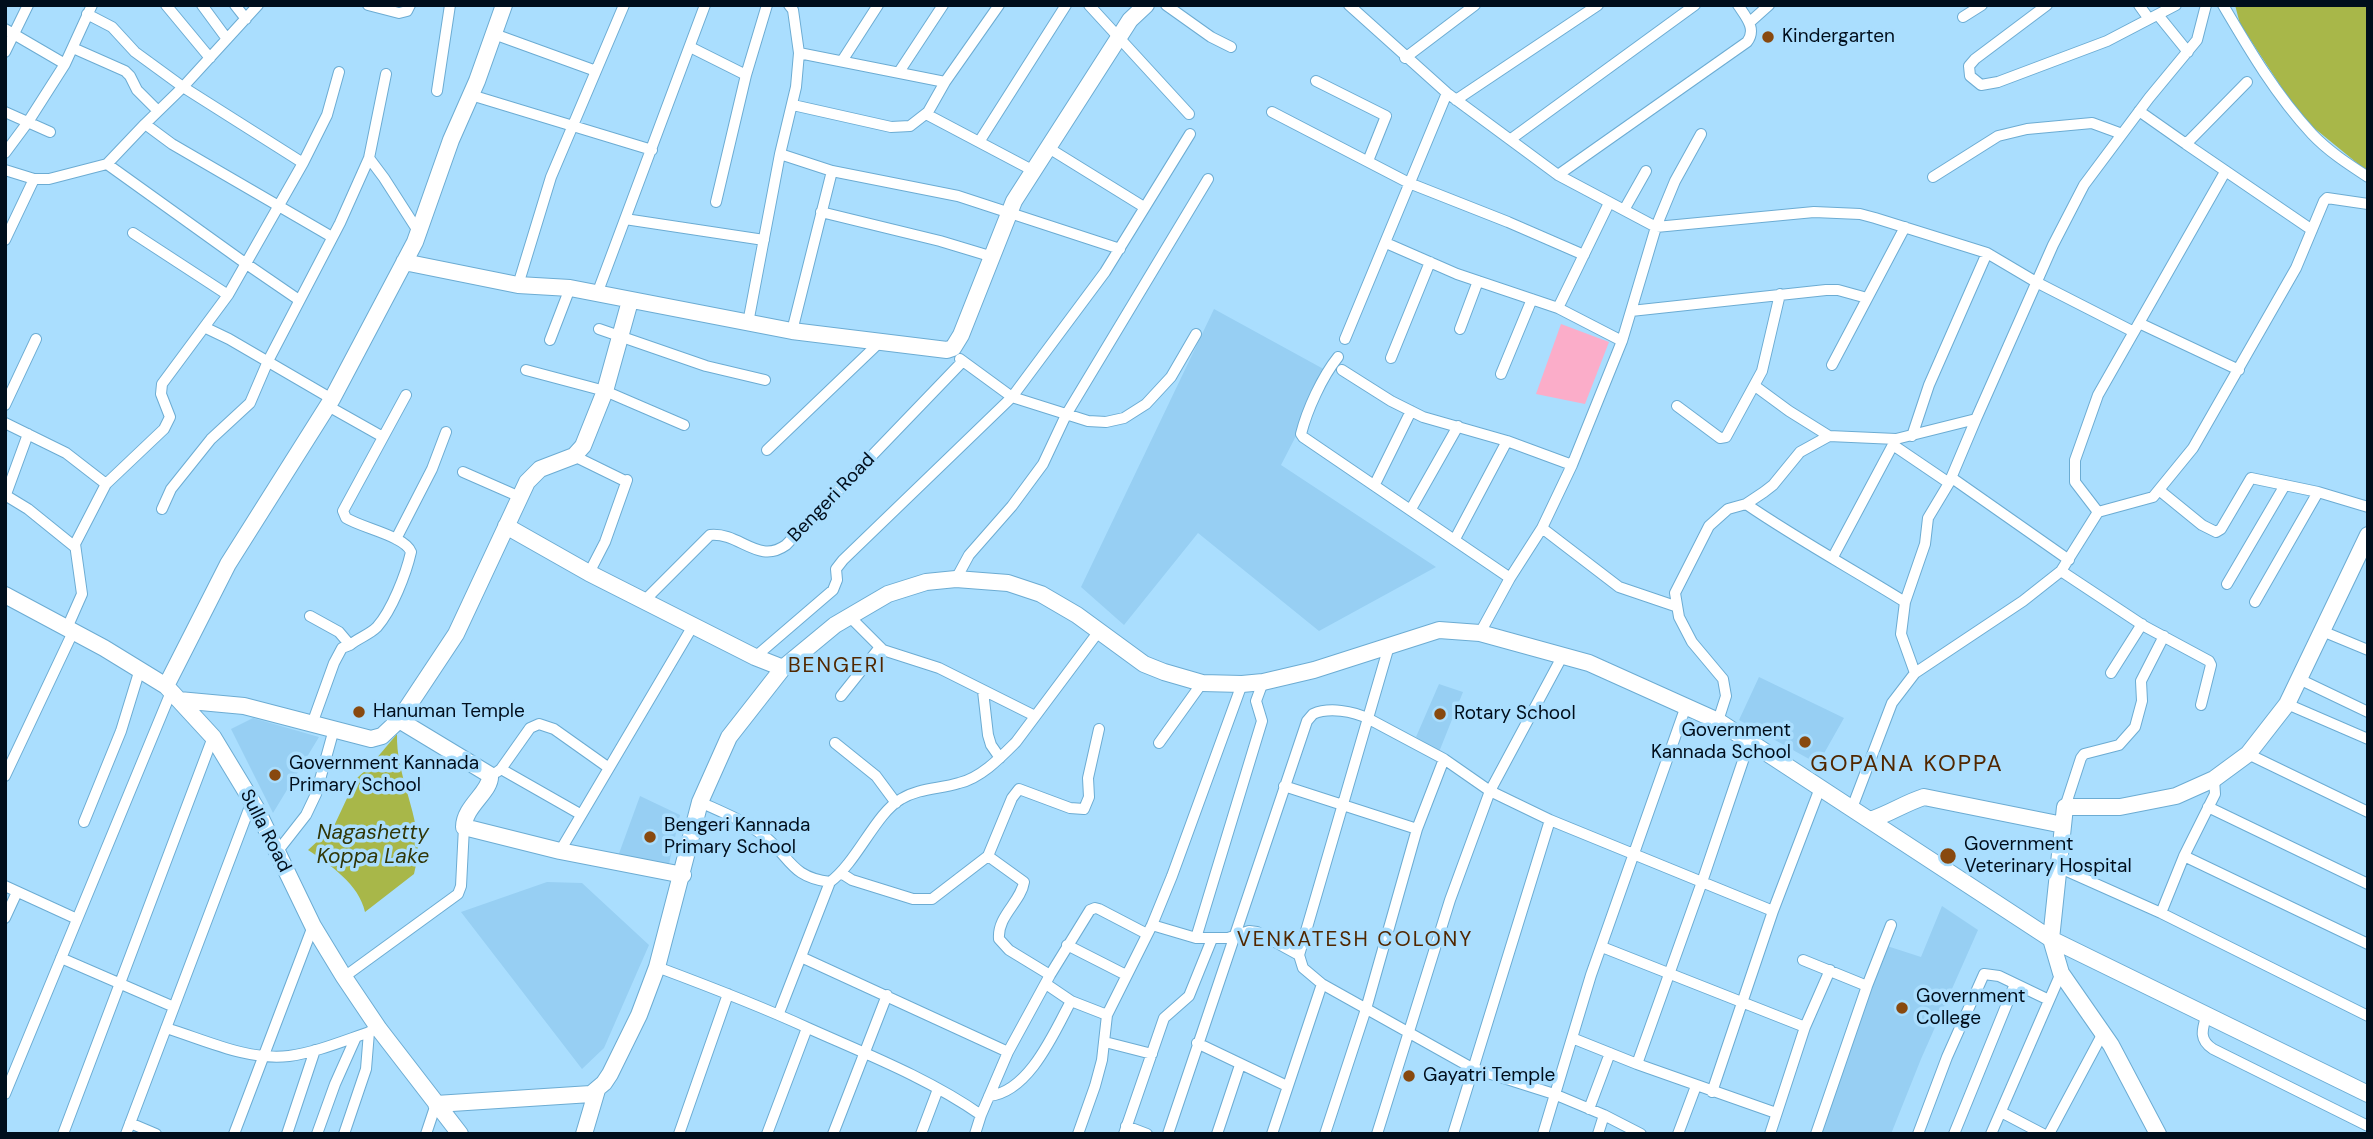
<!DOCTYPE html>
<style>
body{margin:0}
#map{position:relative;width:2373px;height:1139px;overflow:hidden;background:#aadefe;font-family:"DM Sans",sans-serif}
canvas{display:block}
.frame{position:absolute;inset:0;border:7px solid #000e1c;pointer-events:none}
</style>
<div id="map">
<canvas width="2373" height="1139"></canvas>
<div class="frame"></div>
</div>
<script>
const ctx = document.querySelector('canvas').getContext('2d');
ctx.lineJoin = 'round';
function fill(path, color) {
  ctx.fillStyle = color;
  ctx.fill(path, 'evenodd');
}
function trace(path, color, width, dash) {
  ctx.strokeStyle = color;
  ctx.lineWidth = width;
  ctx.lineCap = dash ? 'butt' : 'round';
  ctx.setLineDash(dash || []);
  ctx.stroke(path);
}
function drawText(font, color, halo, rows, align = 'center') {
  ctx.font = font + ' "DM Sans",sans-serif';
  ctx.lineWidth = 7;
  ctx.setLineDash([]);
  ctx.textBaseline = 'middle';
  ctx.strokeStyle = halo;
  ctx.fillStyle = color;
  for (const [text, x, y, turn = 0] of rows) {
    ctx.save();
    ctx.translate(x, y);
    ctx.rotate((+turn || 0) * Math.PI / 180);
    ctx.textAlign = isNaN(turn) ? turn : align;
    if (halo) ctx.strokeText(text, 0, 0);
    ctx.fillText(text, 0, 0);
    ctx.restore();
  }
}
fill(new Path2D(`
 M1214,309L1329,372L1281,465L1436,567L1319,631L1198,533L1124,625L1081,587Z
 M1759,677L1844,718L1818,764L1739,720Z
 M1439,684L1463,692L1439,752L1416,737Z
 M253,718L319,737L273,813L231,729Z
 M640,796L680,815L669,864L617,859Z
 M547,882L582,883L649,945L604,1048L582,1069L461,912Z
 M1942,906L1978,930L1921,1059L1891,1134H1816L1884,945L1921,957Z`), '#97cff3');
fill(new Path2D(`
 M1561,324L1609,342L1585,404L1536,394Z`), '#fbadc9');
fill(new Path2D(`
 M2235,5H2368V172L2308,123L2295,108L2240,24Z
 M397,734C396,774 417,808 418,847C418,856 416,865 414,874L365,912C359,884 330,865 308,850L334,826L356,779L370,766Z`), '#a8b749');
const street = new Path2D(`
 M166,5L210,58
 M202,5L227,39
 M235,5L246,19
 M368,5L399,13L407,11L410,5
 M1089,5L1189,114
 M1166,5L1211,37L1231,47
 M1349,5L1447,93L1558,175L1656,227L1814,212L1860,214L1875,218L1987,253L2036,282L2134,332
 M2047,5L1975,59L1969,66L1970,76L1981,85L1998,82L2107,41L2176,5
 M2139,5L2149,19
 M2223,5C2250,51 2276,95 2312,134C2328,151 2348,164 2368,177
 M87,14L112,27L135,52L183,87L303,163
 M2158,15L2188,52
 M1963,17L1982,5
 M1750,22L1769,5
 M5,29L65,64
 M494,34L596,71
 M690,47L746,75
 M73,48L125,71L130,76L137,90L158,111
 M5,52L28,5
 M799,53L945,82
 M1405,58L1475,5
 M842,61L878,5
 M899,72L943,5
 M1316,81L1386,116L1368,161
 M2247,82L2186,144L2312,230
 M437,91L450,5
 M471,95L652,150
 M1456,100L1598,5
 M793,105L891,127L910,126L928,112L945,82L999,5
 M2139,111L2186,144
 M5,112L50,132
 M1272,112L1409,183L1508,222L1584,255
 M926,114L1032,170
 M145,124L183,87L258,5
 M1511,139L1695,5
 M979,142L1066,5
 M1047,147L1144,207
 M5,153L28,122L65,64L92,5
 M780,154L832,171L792,331
 M369,158L384,178L418,231
 M107,164L245,263L299,300
 M5,170L34,179H49L107,164L145,124L172,144L332,237
 M832,171L958,196L1120,249
 M1558,175L1747,42C1757,29 1746,17 1738,5
 M1933,177L1998,136L2027,129L2092,123L2122,134
 M716,202L746,75L767,5
 M1624,210L1646,171
 M821,212L940,241L993,257
 M625,219L764,240
 M133,233L228,295
 M5,240L34,179
 M1386,243L1457,274L1558,308L1622,341
 M518,285L551,177L624,5
 M597,294L705,5
 M1558,308L1609,203
 M1631,311L1826,290H1838L1867,298
 M748,323L780,154L796,87L799,53L793,10L789,5
 M2139,323L2239,370
 M206,328L229,339L332,399
 M599,329L706,366L765,380
 M1460,329L1478,281
 M1345,339L1447,93
 M550,340L570,288
 M1338,357C1322,377 1307,410 1301,434L1303,437L1510,578
 M1391,358L1430,262
 M960,359L1012,397L1088,421L1106,422L1124,418L1146,404L1171,377L1196,334
 M1832,365L1905,227
 M526,370L605,391L684,425
 M1342,370L1391,401L1423,417L1507,441L1572,465
 M1501,374L1532,299
 M1755,386L1789,411L1829,436
 M5,405L36,339
 M328,406L383,437
 M1677,406L1720,438L1726,437L1762,371L1780,294
 M5,423L66,453L106,484L164,429L170,417L161,394L162,384L228,295L303,163L327,115L339,72
 M1912,436L1929,385L1987,253
 M1893,445L1949,483
 M767,450L880,342
 M574,456L623,480
 M463,472L520,497
 M1952,478L2069,560
 M1375,484L1411,411
 M2159,490L2202,525L2216,532L2221,529L2251,478L2318,492L2368,507
 M5,495L28,509L75,547
 M5,497L28,434
 M1746,504C1797,539 1852,569 1905,602
 M162,509L171,489L211,439L250,403L268,361L340,223L369,158L386,74
 M1411,509L1458,426
 M2098,512L2075,482V460L2098,395L2225,172
 M1542,528L1619,587L1675,606
 M396,539L432,469L446,432
 M1455,539L1507,441
 M1833,557L1896,439
 M2061,571L2144,626L2209,661L2211,665L2201,705
 M589,573L605,542L627,480
 M956,579L969,555L1012,506L1043,464L1066,415L1208,179
 M2227,584L2285,485
 M645,600L710,535C740,532 758,565 786,545L962,362
 M2255,602L2318,492
 M310,616L339,632L350,645L342,648L334,663L312,724
 M849,616L883,650L939,668L1035,716
 M67,628L82,594L75,544L106,484
 M2322,631L2368,650
 M1480,633L1510,578L1542,528L1572,465L1622,341L1656,227L1675,181L1701,134
 M350,645C358,638 369,635 377,627C392,610 406,574 411,552C405,536 362,528 346,518L343,511L406,395
 M1389,646L1299,955L1303,968L1322,984L1472,1068L1554,1094L1604,1115L1641,1134
 M1563,655L1490,791L1550,820L1773,911
 M755,657L833,590L837,580L836,569L843,560L1012,397L1105,272L1190,134
 M1915,673L1901,634L1905,602L1925,544L1928,518L1949,483L1976,419
 M2111,673L2142,624
 M2299,679L2368,712
 M983,691L988,735L991,745L1000,758
 M841,696L880,647
 M2287,704L2368,739
 M1718,721L1726,696L1723,679L1692,642L1679,617L1675,593L1709,526L1728,509L1746,504L1764,492L1773,485L1800,452L1829,436L1896,439L1976,419L2053,245L2084,185L2149,98L2197,40L2206,5
 M835,743L876,776L896,803
 M1159,743L1202,683
 M2248,754L2368,812
 M501,769L530,728L539,724L554,729L609,768
 M497,772L501,769L580,814
 M5,776L73,632
 M1284,786L1417,829
 M700,802C722,812 745,821 764,836C791,857 790,877 830,882C857,862 876,813 901,799C919,788 940,789 959,783C981,778 1001,757 1016,742L1099,631
 M2065,807L2081,758L2084,754L2119,745L2135,727L2142,701L2141,681L2164,636
 M2208,807L2368,884
 M1852,808L1892,703L1915,673L2023,601L2061,571L2098,512L2153,497L2193,448L2296,268L2324,201L2327,198L2368,204
 M84,822L121,731L140,669
 M560,851L694,624
 M277,852L306,815L316,794L334,729
 M988,856L1024,882C1021,902 997,916 999,939L1009,950L1050,975
 M2184,856L2368,944
 M2060,868L2161,913L2368,1016
 M841,873L852,880L913,899H932L988,856L1012,798L1019,789L1070,808L1084,809L1089,797L1088,778L1099,729
 M5,886L77,919
 M2161,913L2184,856L2215,794L2214,779
 M5,918L17,892
 M1152,925L1196,938H1228L1249,931L1257,932L1299,955
 M1196,938L1262,721L1256,701L1263,682
 M1067,945L1126,975
 M1602,947L1805,1027
 M801,957L1008,1052
 M61,958L174,1007
 M1803,960L1867,986
 M657,967C708,986 758,1005 808,1028C866,1054 928,1078 981,1115L975,1134
 M344,977L458,894L461,886L464,827
 M1046,984L1071,1001L1107,1015
 M779,1013L830,882
 M2206,1017C2202,1030 2199,1040 2213,1049L2368,1126
 M166,1028C205,1040 248,1061 289,1056C319,1052 350,1038 379,1029
 M1572,1038L1637,1064L1776,1113
 M1105,1042L1152,1054
 M1197,1043L1287,1086
 M1637,1064L1702,882L1749,743
 M1712,1092L1773,911L1820,788
 M5,1094L171,692
 M989,1096C1029,1092 1054,1033 1071,1001
 M1589,1109L1610,1053
 M2001,1112L2043,1134
 M981,1115L1008,1052L1050,975L1090,910L1095,908L1099,909L1147,934
 M130,1123L156,1134
 M1126,1126L1147,1134
 M63,1134L213,737
 M126,1134L252,801
 M234,1134L313,926
 M287,1134L315,1050
 M317,1134L335,1084L356,1037
 M344,1134L366,1069L369,1032
 M426,1134L436,1104
 M679,1134L728,994
 M767,1134L807,1028
 M833,1134L887,995
 M921,1134L938,1089
 M1078,1134L1095,1086L1102,1060L1107,1015L1152,925L1172,876L1242,684
 M1124,1134L1164,1018L1189,996L1212,939
 M1168,1134L1307,721L1313,714C1329,707 1353,711 1369,719L1444,759L1490,791L1450,900L1377,1134
 M1217,1134L1240,1065
 M1272,1134L1322,984
 M1325,1134L1366,1009L1417,829L1444,759
 M1453,1134L1550,820
 M1543,1134L1591,975L1686,706
 M1598,1134L1604,1115
 M1678,1134L1696,1086
 M1770,1134L1805,1027L1830,970
 M1816,1134L1867,986L1891,925
 M1918,1134L1947,1057L1984,974L1999,976L2049,1000
 M1954,1134L2015,984
 M1991,1134L2061,973
 M2049,1134L2103,1033`);
const secondary = new Path2D(`
 M404,262L518,285L570,288L792,331L947,350L953,348L961,335L1014,201L1130,20L1146,5
 M506,526L589,573L755,657L783,668
 M5,595L104,648L166,686L213,737L256,808L313,926L344,977L379,1029L460,1134
 M166,686L228,564L332,399L415,242L451,140L477,81L504,5
 M179,700L244,706L371,739L382,736L399,720L456,634L527,482L540,469L574,456L583,446L605,391L630,301
 M399,720L490,775C492,791 464,806 464,827L560,851L683,875
 M1870,820C1889,814 1905,803 1924,797L2063,825
 M436,1104L591,1094L604,1083L610,1074L639,1015L657,967L700,802L729,737L783,668L835,625L888,594L926,582L956,579L1008,583L1041,594L1077,615L1144,664L1164,672L1202,683L1242,684L1263,682L1314,670L1439,630L1480,633L1589,663L1718,721L2051,939L2368,1094
 M584,1134L597,1090
 M2158,1134L2111,1045L2061,973L2051,939L2065,807H2120L2176,796L2214,779L2248,754L2287,704L2368,535`);
trace(street, '#6cacd3', 12);
trace(secondary, '#6cacd3', 18);
trace(street, '#fff', 10);
trace(secondary, '#fff', 16);
for (const [x, y, r, color] of [
 [1768,37,7,"#88490f"],
 [359,712,7,"#88490f"],
 [1440,714,7,"#88490f"],
 [1805,742,7,"#88490f"],
 [275,775,7,"#88490f"],
 [650,837,7,"#88490f"],
 [1948,856,9,"#88490f"],
 [1902,1008,7,"#88490f"],
 [1409,1076,7,"#88490f"]
]) {
  const dot = new Path2D();
  dot.arc(x, y, r, 0, 2 * Math.PI);
  ctx.fillStyle = color;
  ctx.fill(dot);
  trace(dot, '#aadefe', 2.5);
}
drawText('19px', '#000e1c', '#aadefe', [
 ["Kindergarten",1782,37],
 ["Hanuman Temple",373,712],
 ["Rotary School",1454,714],
 ["Government",1791,731,"right"],
 ["Kannada School",1791,753,"right"],
 ["Government Kannada",289,764],
 ["Primary School",289,786],
 ["Bengeri Kannada",664,826],
 ["Primary School",664,848],
 ["Government",1964,845],
 ["Veterinary Hospital",1964,867],
 ["Government",1916,997],
 ["College",1916,1019],
 ["Gayatri Temple",1423,1076]
], 'left');
drawText('19px', '#000e1c', '#aadefe', [
 ["Bengeri Road",832,498,-46],
 ["Sulla Road",265,831,63]
]);
ctx.letterSpacing = '2px';
drawText('21px', '#512700', '#aadefe', [
 ["BENGERI",837,666],
 ["VENKATESH COLONY",1355,940]
]);
ctx.letterSpacing = '0px';
drawText('italic 21px', '#303607', '#aadefe', [
 ["Nagashetty",373,833],
 ["Koppa Lake",373,857]
]);
ctx.letterSpacing = '2px';
drawText('23px', '#512700', '#aadefe', [
 ["GOPANA KOPPA",1907,765]
]);
ctx.letterSpacing = '0px';
</script>
